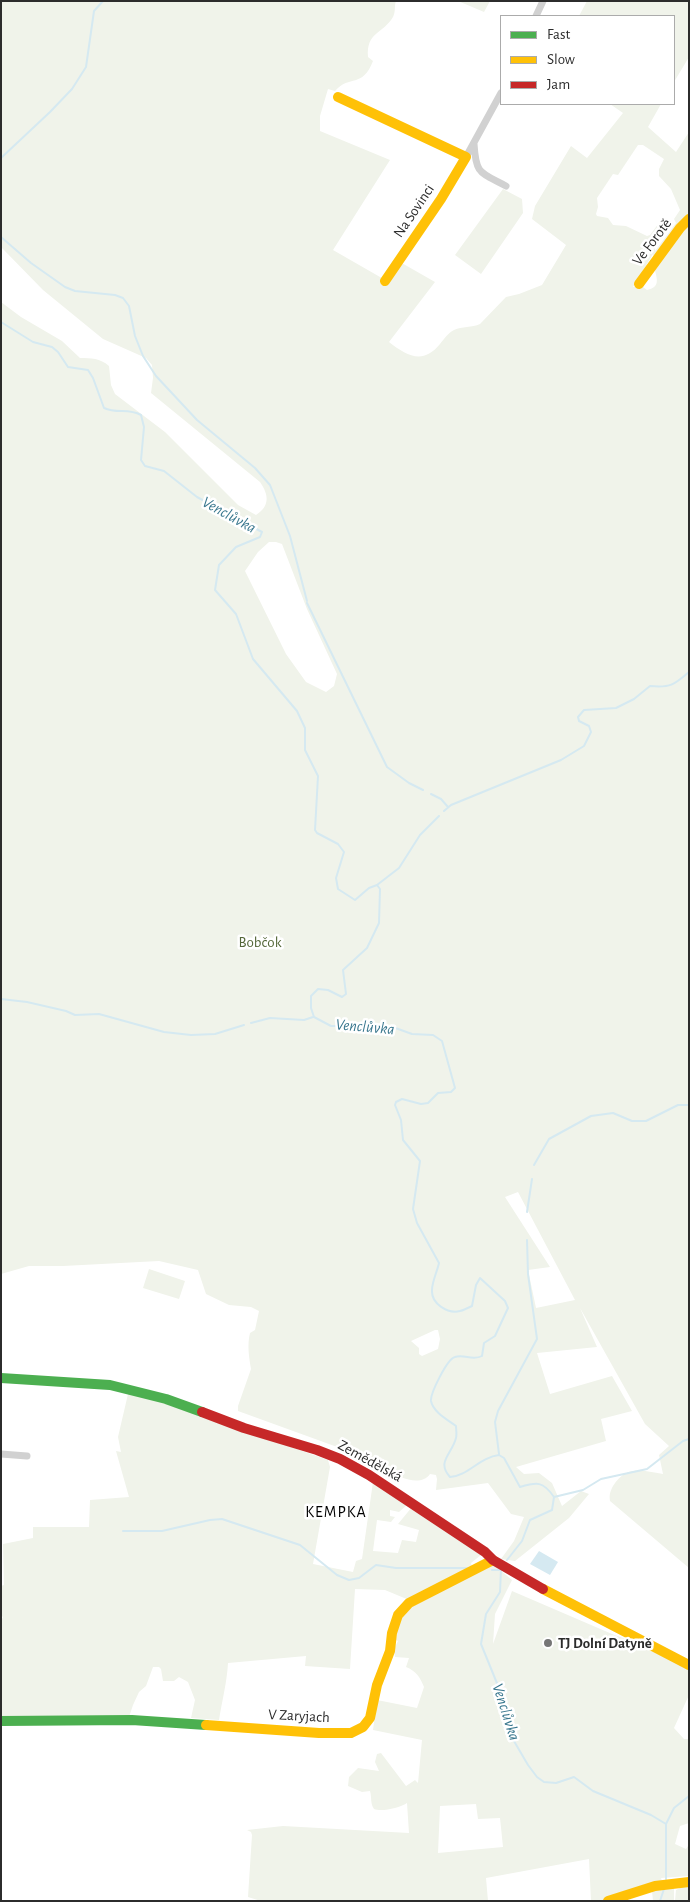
<!DOCTYPE html>
<meta charset="utf-8">
<style>
body{margin:0}
#map{position:relative;width:690px;height:1902px;overflow:hidden;background:#fff;font-family:"Alegreya Sans",sans-serif}
canvas{display:block}
.frame{position:absolute;inset:0;border:2px solid #2c2c2c;pointer-events:none}
.legend{position:absolute;left:500px;top:15px;width:175px;height:90px;box-sizing:border-box;background:#fff;border:1px solid #ababab;margin:0;padding:6px 9px;list-style:none;font-size:15px;color:#2c2c2c}
.legend li{display:flex;align-items:center;gap:10px;height:25px}
.legend b{width:25px;border:1px solid #ababab}
</style>
<div id="map">
<canvas width="690" height="1902"></canvas>
<div class="frame"></div>
<ul class="legend">
<li><b style="height:6px;background:#4caf50"></b>Fast</li>
<li><b style="height:6px;background:#ffc107"></b>Slow</li>
<li><b style="height:6px;background:#c62828"></b>Jam</li>
</ul>
</div>
<script>
const ctx = document.querySelector('canvas').getContext('2d');
ctx.lineJoin = 'round';
function fill(path, color) {
  ctx.fillStyle = color;
  ctx.fill(path, 'evenodd');
}
function trace(path, color, width, dash) {
  ctx.strokeStyle = color;
  ctx.lineWidth = width;
  ctx.lineCap = dash ? 'butt' : 'round';
  ctx.setLineDash(dash || []);
  ctx.stroke(path);
}
function drawText(font, color, halo, rows, align = 'center') {
  ctx.font = font + ' "Alegreya Sans",sans-serif';
  ctx.lineWidth = 5;
  ctx.setLineDash([]);
  ctx.textBaseline = 'middle';
  ctx.strokeStyle = halo;
  ctx.fillStyle = color;
  for (const [text, x, y, turn = 0] of rows) {
    ctx.save();
    ctx.translate(x, y);
    ctx.rotate((+turn || 0) * Math.PI / 180);
    ctx.textAlign = isNaN(turn) ? turn : align;
    if (halo) ctx.strokeText(text, 0, 0);
    ctx.fillText(text, 0, 0);
    ctx.restore();
  }
}
fill(new Path2D(`
 M1,1H396C394,6 396,11 393,17C383,34 366,32 368,57L373,61C362,89 350,74 335,91L328,89L320,116V131L390,160L333,250L387,281L400,262L435,282L389,342C407,356 423,365 440,344C444,339 448,333 454,330C462,326 472,328 480,324L506,297L519,294L542,285L566,245L532,219L535,206L571,146L587,158L623,113L610,104H661L648,127L676,152L689,132V1568L610,1501C609,1495 610,1492 613,1486C627,1464 642,1471 663,1474L659,1455L669,1446L645,1424L580,1308L597,1347L537,1353L550,1394L612,1376L632,1411L601,1419L606,1441L516,1467L524,1474L539,1473L552,1483L562,1506L581,1491L589,1494L569,1518L515,1561L501,1559L514,1541L524,1517L511,1514L488,1483L436,1490L437,1479L436,1475L430,1474C421,1487 399,1478 388,1470C385,1467 383,1464 379,1462C375,1461 369,1460 364,1459L362,1456L238,1411V1406L251,1369C249,1357 247,1345 250,1333L255,1330L259,1311L251,1307L229,1305L206,1294L198,1270L159,1261L63,1266H29L1,1274V302L21,317L62,341L80,358C91,358 100,358 109,366L111,385L115,394L165,432L238,505L256,515C270,506 269,495 260,482L151,393L153,378L152,365L146,358L103,339L43,290L1,247ZM638,145H643L664,159L659,169V176L671,189L680,210L674,219L676,223L655,251L656,233L663,221L662,219L650,235L647,236L626,226L613,225L608,218L597,216L596,214L598,207L597,198L613,174L618,175ZM653,254C654,257 653,262 654,266C656,277 662,287 647,290L643,287H633ZM269,542H276L282,544L307,609L337,674L334,686L326,692L306,682L286,654L245,571L258,552ZM518,1192L575,1300L536,1308L528,1270L550,1267L505,1197ZM435,1330H438L440,1339L438,1349L422,1356L419,1354V1348L411,1341Z
 M458,1H490L484,12Z
 M587,1H689V57L674,82V16H579Z
 M503,189L522,199L523,213L481,274L455,255Z
 M149,1269L185,1281L179,1299L143,1288Z
 M128,1394L162,1402L328,1460L330,1467L313,1564L353,1572L356,1561L362,1559L373,1482L408,1504L399,1512L390,1510V1516L395,1517L391,1522L377,1520L373,1551L398,1553L402,1540L416,1542L419,1530L398,1524L412,1507L481,1555L471,1563L472,1567L409,1600L385,1590L355,1589L350,1669L305,1666L306,1656L228,1663C227,1682 222,1701 219,1720L191,1718L195,1700L188,1682L179,1677L174,1681H163L161,1669L159,1667H153L146,1686L139,1692L133,1705L129,1717H1V1619L3,1618L1,1613V1586L4,1585L3,1544L33,1538V1527H89L90,1500L129,1497L116,1451L121,1452L118,1437Z
 M493,1564L512,1580L495,1614L493,1644L512,1591L612,1634L645,1646L689,1669V1695L674,1728L684,1739H689V1823L680,1826L675,1844L686,1849L688,1846L689,1831V1876L661,1878L662,1881L605,1901H591L589,1859L486,1878L488,1901H261L248,1897L252,1835L251,1832L247,1830L283,1826L409,1833L407,1803C399,1808 382,1812 374,1809C370,1803 372,1798 370,1791L362,1792L348,1786L349,1777L358,1768L379,1771L375,1762L377,1754L381,1753L406,1786L415,1780L418,1783L422,1740L373,1730L377,1700L417,1708L424,1687C420,1677 416,1671 406,1667L409,1658L395,1657L394,1649L398,1641L396,1640L398,1625L406,1610ZM476,1804L478,1819L500,1818L503,1847L438,1853L440,1806Z
 M674,1887V1901H653L652,1891Z
 M682,1887H689V1901H675L676,1890Z`), '#f0f3ea');
fill(new Path2D(`
 M539,1551L558,1562L550,1575L530,1564Z`), '#d5e9f1');
trace(new Path2D(`
 M1,158L50,112L72,89L86,67L94,11L103,1
 M1,237L31,263L65,287L75,291L115,295L123,298L129,306L135,336L143,356L156,376L197,420L255,468L270,485L290,536L307,601
 M1,322L33,342L52,347L58,352L68,367L88,370L93,378L104,408C117,414 128,408 141,415L144,427L141,460L145,466L164,471L197,497L262,532L260,537L236,547L219,565L215,590L236,614L253,659L297,711L305,728V750L318,776L315,830L317,833L338,844L344,852L336,878L338,889L355,900L369,888L377,885L380,889L379,923L367,948L343,970L346,994L342,997L328,990L318,989L311,996V1008L314,1017L331,1026H390L412,1034L433,1035L442,1041L455,1088L451,1092L438,1093L428,1103L421,1104L402,1099L396,1102L395,1105L401,1120L403,1140L420,1161L413,1209L417,1223L439,1263C437,1272 432,1282 432,1290C431,1304 448,1314 460,1311C464,1310 468,1308 472,1306L476,1285L480,1278L505,1301L508,1308L495,1336L484,1343L482,1356C473,1361 464,1354 455,1357C447,1359 430,1394 431,1401C433,1412 448,1420 456,1426C456,1430 457,1434 456,1438C452,1454 436,1462 450,1477C468,1476 480,1457 499,1455L504,1458L520,1487C537,1482 543,1481 554,1497L552,1510L530,1520L522,1541L507,1560
 M307,603L387,767L409,783L423,790
 M431,794L441,799L448,807
 M444,811L451,805L561,760L584,746L591,732L589,726L579,721L578,717L584,710L616,708L634,699L650,686C670,688 674,685 689,672
 M377,885L399,868L420,835L439,816
 M1,999L27,1002L66,1011L75,1015L99,1014L164,1032L191,1035L215,1034L244,1025
 M251,1023L270,1018L304,1020L313,1017
 M534,1165L549,1139L591,1116L613,1113L632,1121H646L678,1105H689
 M527,1212L532,1179
 M499,1454L495,1422L498,1411L537,1339L528,1274L527,1240
 M554,1497L583,1490L601,1479L647,1469L683,1441L689,1439
 M123,1531H162L210,1520L222,1519L300,1545L337,1575L349,1580L359,1578L376,1565L396,1568H468
 M501,1569L500,1592L486,1614L481,1644L503,1698L511,1736L528,1765L537,1777L544,1782L556,1783L574,1777L593,1791L651,1815L666,1824V1879
 M492,1570H499
 M666,1824L674,1808L689,1796
 M660,1901L664,1889`), '#d5e9f1', 2);
trace(new Path2D(`
 M536,16L543,1
 M474,144C476,175 480,172 506,186
 M466,157L501,93
 M1,1454L27,1456`), '#d1d1d1', 7);
trace(new Path2D(`
 M1,1378L110,1385L166,1399L202,1412
 M1,1721L132,1720L206,1725`), '#4caf50', 10);
trace(new Path2D(`
 M338,97L466,157L441,199L385,281
 M639,284L680,228L689,219
 M543,1589L689,1665
 M206,1725L319,1733H351L363,1727L370,1718L377,1685L390,1651L392,1633L398,1615L409,1603L493,1560
 M608,1901L655,1886L689,1882`), '#ffc107', 10);
trace(new Path2D(`
 M202,1412L244,1428L317,1450L340,1459L369,1475L485,1552L493,1560L543,1589`), '#c62828', 10);
for (const [x, y, r, color] of [
 [548,1643,5,"#767676"]
]) {
  const dot = new Path2D();
  dot.arc(x, y, r, 0, 2 * Math.PI);
  ctx.fillStyle = color;
  ctx.fill(dot);
  trace(dot, '#fff', 2);
}
drawText('15px', '#2c2c2c', '#fff', [
 ["Na Sovinci",414,211,-56],
 ["Ve Forotě",652,242,-53],
 ["Zemědělská",370,1461,29],
 ["V Zaryjach",299,1716,3]
]);
drawText('15px', '#546739', '#fff', [
 ["Bobčok",260,942]
]);
drawText('bold 15px', '#2c2c2c', '#fff', [
 ["TJ Dolní Datyně",558,1643]
], 'left');
drawText('italic 16px', '#39778e', '#fff', [
 ["Venclůvka",229,515,29],
 ["Venclůvka",365,1027,5],
 ["Venclůvka",506,1712,72]
]);
ctx.letterSpacing = '1px';
drawText('16px', '#000', '#fff', [
 ["KEMPKA",336,1512]
]);
ctx.letterSpacing = '0px';
</script>
